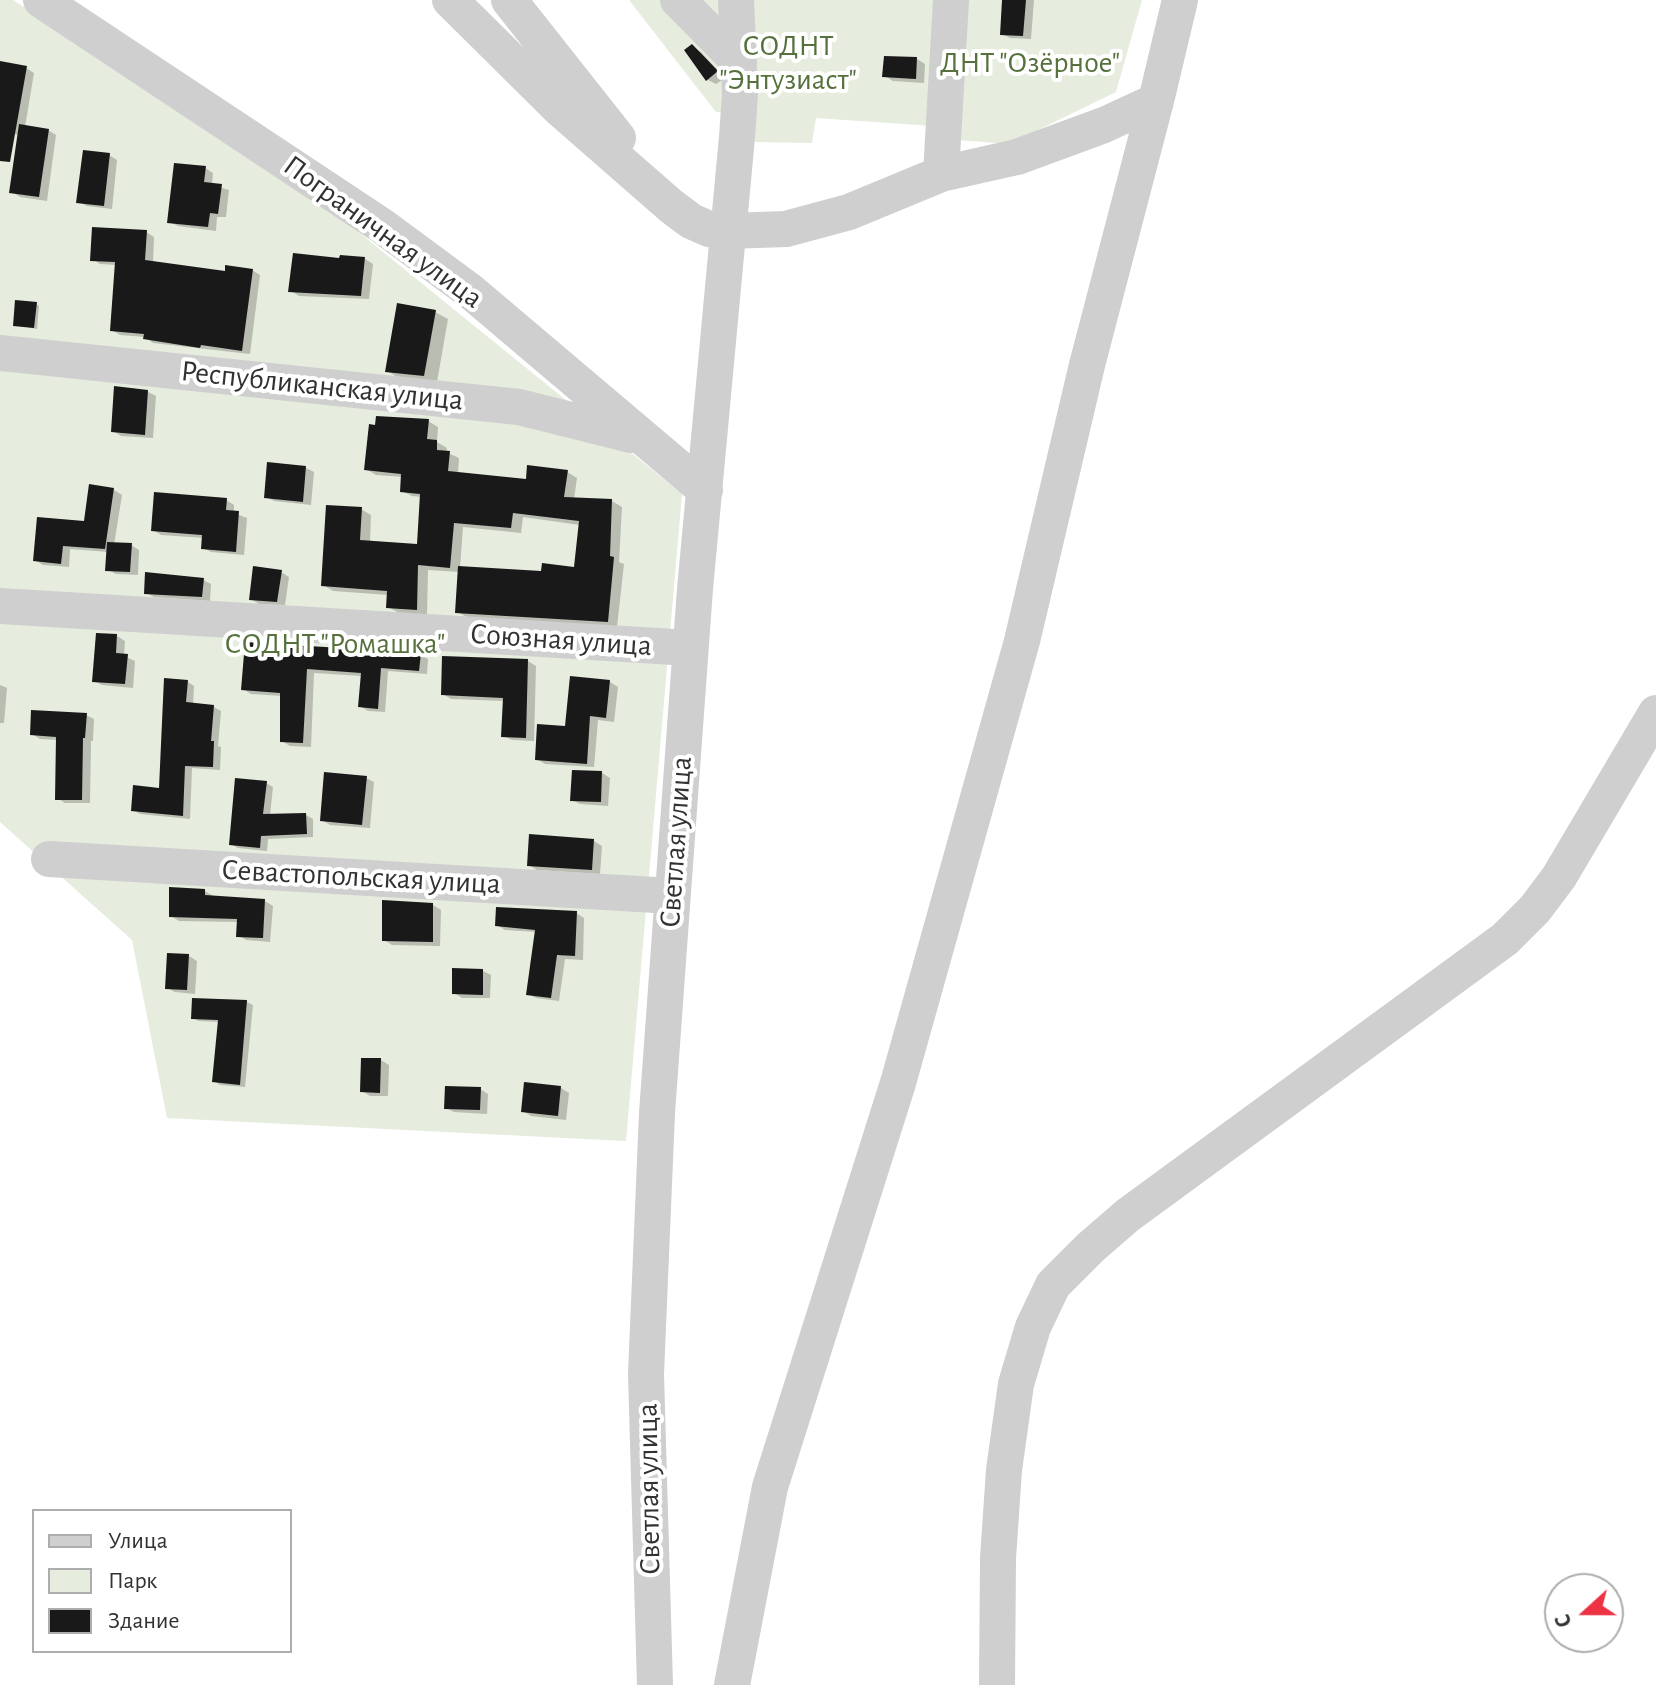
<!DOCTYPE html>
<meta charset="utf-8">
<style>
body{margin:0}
#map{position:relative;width:1656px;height:1685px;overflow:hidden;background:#fff;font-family:"Alegreya Sans",sans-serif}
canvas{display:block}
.legend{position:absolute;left:32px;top:1509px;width:260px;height:144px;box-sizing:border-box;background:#fff;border:2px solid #adadad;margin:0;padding:10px 14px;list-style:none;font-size:24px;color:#323232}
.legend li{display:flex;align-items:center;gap:16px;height:40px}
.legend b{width:40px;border:2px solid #adadad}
.north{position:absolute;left:1544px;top:1573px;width:80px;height:80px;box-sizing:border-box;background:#fff;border:2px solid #adadad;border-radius:50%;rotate:249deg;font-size:22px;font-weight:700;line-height:32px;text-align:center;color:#323232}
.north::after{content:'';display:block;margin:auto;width:28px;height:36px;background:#ec3243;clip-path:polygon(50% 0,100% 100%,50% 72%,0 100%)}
</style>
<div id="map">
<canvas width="1656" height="1685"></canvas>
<ul class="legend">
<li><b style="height:10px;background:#cfcfcf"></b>Улица</li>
<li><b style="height:22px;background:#e6ecde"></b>Парк</li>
<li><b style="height:22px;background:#191919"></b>Здание</li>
</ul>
<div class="north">С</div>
</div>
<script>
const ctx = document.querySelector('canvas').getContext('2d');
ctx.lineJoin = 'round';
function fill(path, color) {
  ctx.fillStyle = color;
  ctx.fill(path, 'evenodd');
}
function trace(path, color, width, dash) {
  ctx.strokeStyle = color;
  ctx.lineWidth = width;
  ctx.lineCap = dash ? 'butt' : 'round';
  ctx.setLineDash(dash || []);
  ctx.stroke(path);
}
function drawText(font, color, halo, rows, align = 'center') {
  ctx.font = font + ' "Alegreya Sans",sans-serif';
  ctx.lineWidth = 8;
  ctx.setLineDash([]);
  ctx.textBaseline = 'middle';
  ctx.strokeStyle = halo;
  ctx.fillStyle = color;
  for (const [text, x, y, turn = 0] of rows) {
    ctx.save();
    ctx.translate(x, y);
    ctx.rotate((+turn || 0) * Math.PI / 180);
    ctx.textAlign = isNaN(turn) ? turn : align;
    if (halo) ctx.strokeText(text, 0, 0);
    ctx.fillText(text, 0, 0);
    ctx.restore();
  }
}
fill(new Path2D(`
 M0,0H13L53,25L330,209L682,494L626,1141L167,1118L132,940L0,822Z
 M629,0H940L933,126L816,118L812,143L753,142L756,115L716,112Z
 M967,0H1142L1116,92L1009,144L958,140Z`), '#e6ecde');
fill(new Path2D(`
 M1004,0H1034L1031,39L1010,38L1002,34Z
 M692,47L701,52L725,78L716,84L708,80L687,51Z
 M917,59L925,64L924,83L893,81L885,76Z
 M26,68L34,73L25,127L48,130L56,135L47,201L20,197L12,192L19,135L0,132V80Z
 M109,155L117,160L112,209L87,206L79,202Z
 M205,168L213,173L212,185L229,190L226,217H217L216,231L178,226L170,222Z
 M146,232L154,237L153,263L226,273L252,270L260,275L250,354L153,343L145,337L120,335L112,330L116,265L100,264L92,259Z
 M365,259L373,264L369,299L299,296L291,291L341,260Z
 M36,304L39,306L37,329L15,325Z
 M435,312L448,319L437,382L399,378L387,371Z
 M148,392L156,396L153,438L121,436L113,431Z
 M428,421L438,427L437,442L447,448L446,452L459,458L458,474L527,481L567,472L577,478L574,499L612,501L622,507L619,562L624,564L617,627L467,617L457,612L460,572L428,570L427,615L399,613L388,607L389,595L333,591L323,585L361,509L371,515L370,543L418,546L422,497L412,496L402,491L403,477L376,475L366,469ZM523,517L580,525L576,569L543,574L460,568L463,527L521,533Z
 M306,468L314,472L311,505L274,501L266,497Z
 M114,490L122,495L114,545H131L139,550L138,575L116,574L107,569L108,552L70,549L69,567L43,565L35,560L85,523Z
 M226,500L234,505V513L247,518L244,555L211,552L203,548L204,538L161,535L153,530Z
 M281,572L289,577L285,605L259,604L251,599Z
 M203,580L211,584L210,601L154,597L146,593Z
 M117,636L125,641L124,656L135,661L133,688L102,685L94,681Z
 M247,644L420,655L428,659L427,674L388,671L385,712L368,711L360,706L362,676L314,673L311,747L290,746L282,741V696L251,694L243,689Z
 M528,661L536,666L534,741L512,740L503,736L505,701L451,699L443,694Z
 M188,682L194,686L193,705L214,707L221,711L218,746L221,747L220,770L192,768L190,819L140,814L133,810L161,790Z
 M610,682L618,687L614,722L598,720L594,767L545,764L537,759Z
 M0,685L7,688L4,723H0Z
 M86,715L94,719L93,741H91L90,803H65L57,798L58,740L40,739L32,734Z
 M602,773L610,778L608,806L580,804L572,800Z
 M366,778L374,782L370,828L330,825L322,820Z
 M266,783L273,787L270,816L306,815L313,819V837L268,839L267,851L238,848L231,844Z
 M531,836L594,841L602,846L600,874L537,870L529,865Z
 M205,891L213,896L265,901L273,906L270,942L246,940L238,935L239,922L179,921L171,916Z
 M433,905L441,910L440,946L392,945L384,940Z
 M576,913L584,918L583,960L565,959L559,1001L536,998L528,994L537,932L505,930L497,925Z
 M189,956L197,961L195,994L175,992L167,988Z
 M483,971L491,975L490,998H462L454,993Z
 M247,1002L253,1005L245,1087L220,1085L214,1081L220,1022L199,1021L193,1018Z
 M381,1060L389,1065L388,1096H370L362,1091Z
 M561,1088L569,1093L566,1120L531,1116L523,1111Z
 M480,1089L488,1094L487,1114L454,1112L446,1108Z`), '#0003');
fill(new Path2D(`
 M1002,0H1026L1023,36L1000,35Z
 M692,44L718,71L706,81L684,50Z
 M884,56L917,57L916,79L882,77Z
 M0,61L27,66L10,162L0,161Z
 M19,124L49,129L39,197L9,193Z
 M83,150L110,153L104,206L76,203Z
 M174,163L206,166L204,182L222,184L218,214L210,213L208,227L167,223Z
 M92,227L147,230L145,260L225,271V265L253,269L242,351L201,345L200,348L143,339L144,334L110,331L115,262L90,261Z
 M293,253L339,258L340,255L365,257L361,296L288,292Z
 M15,300L37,302L34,328L13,326Z
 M397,303L436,310L424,376L385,372Z
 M114,386L148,390L145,435L111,432Z
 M376,416L429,419L427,439L437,440V450L450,451L448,471L526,479L527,465L568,470L564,497L612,499L610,556L614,557L608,622L455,613L458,566L541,571L542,563L574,567L579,521L513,513L511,528L454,523L450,568L418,565L417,610L386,608L387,591L321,586L326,505L362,507L360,540L417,544L420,494L400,492L401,474L364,470L369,424L375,425Z
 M267,462L306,466L303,502L264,498Z
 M89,484L114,488L105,549L63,546L61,564L33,561L37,517L84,521Z
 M154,492L227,498L226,510L239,511L236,552L201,549L202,535L151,531Z
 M107,542L132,543L130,572L105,571Z
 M253,566L282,570L277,602L249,600Z
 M145,572L204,578L202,597L144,594Z
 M96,633L117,634L116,653L128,654L125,684L92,682Z
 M245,642L421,653L419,671L381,668L378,709L358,707L361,673L307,669L303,743L280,742V693L241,690Z
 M442,656L528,659L526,738L501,737L503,698L441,695Z
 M570,676L610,680L606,718L590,716L587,764L535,760L537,724L565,726Z
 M164,678L188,680L186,702L214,705L211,741H214L213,767L185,766L183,816L131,811L133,785L159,788Z
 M31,710L87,713L85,738H83L82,800H55L56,737L30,735Z
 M572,770L602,771L601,802L570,801Z
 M324,772L367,776L362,825L320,821Z
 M235,778L267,781L263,814L306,813L307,834L261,836L260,848L229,845Z
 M529,834L594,839L592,870L527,866Z
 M169,887L205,889V895L265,899L263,938L236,937L237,919L169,917Z
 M382,900L433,903V942L382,941Z
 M496,907L577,911L575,956L557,955L551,998L526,995L535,930L495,926Z
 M167,953L189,954L187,990L165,989Z
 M452,968L483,969V995L452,994Z
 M192,998L247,1000L240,1085L212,1082L218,1020L191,1019Z
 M361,1058H381L380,1093L360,1092Z
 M524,1082L561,1086L558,1116L521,1112Z
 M445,1086L481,1087L480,1110L444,1109Z`), '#191919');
trace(new Path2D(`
 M41,0L382,226L470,291L705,490
 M450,0L560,109L671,206L691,221L709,229L728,231L786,229L849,212L941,174L1017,157L1104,125L1156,101
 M509,0L618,138
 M678,0L739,62
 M941,174L951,0
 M0,353L519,407L631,435
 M0,606L690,648
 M49,859L672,896
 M655,1685L646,1374L657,1113L695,589L737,137L740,94L736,0
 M732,1685L770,1487L898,1083L1022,641L1087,365L1156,101L1180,0
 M997,1685L998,1558L1004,1470L1016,1384L1033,1327L1053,1285L1091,1247L1128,1215L1505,939L1535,909L1559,877L1656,713`), '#cfcfcf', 36);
drawText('30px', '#56713d', '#fff', [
 ["СОДНТ",788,46],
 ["\"Энтузиаст\"",788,80],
 ["ДНТ \"Озёрное\"",1030,63],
 ["СОДНТ \"Ромашка\"",335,644]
]);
drawText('30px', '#323232', '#fff', [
 ["Пограничная улица",383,232,36],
 ["Республиканская улица",322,386,6],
 ["Союзная улица",561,640,4],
 ["Светлая улица",676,842,-86],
 ["Севастопольская улица",361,877,3],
 ["Светлая улица",649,1489,-91]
]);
</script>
